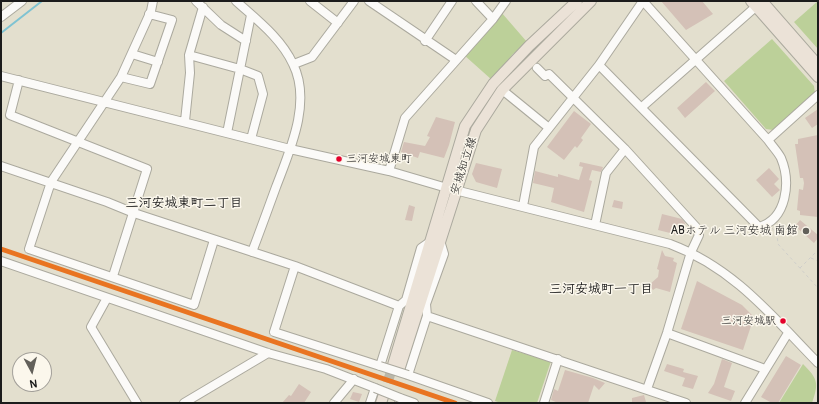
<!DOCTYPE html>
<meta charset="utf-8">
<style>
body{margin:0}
#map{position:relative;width:819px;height:404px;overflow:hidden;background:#e3dfce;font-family:Pangolin,sans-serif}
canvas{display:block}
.frame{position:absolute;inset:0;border:2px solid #1c1c1c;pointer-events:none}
.north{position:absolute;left:12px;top:352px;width:40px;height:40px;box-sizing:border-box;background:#fbf7ec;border:1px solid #a29f99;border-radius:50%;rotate:173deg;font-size:11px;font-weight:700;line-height:16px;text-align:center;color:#1c1c1c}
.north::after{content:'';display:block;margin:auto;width:14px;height:18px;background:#62605a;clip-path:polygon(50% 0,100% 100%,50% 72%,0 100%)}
</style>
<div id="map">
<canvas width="819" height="404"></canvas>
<div class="frame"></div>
<div class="north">N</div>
</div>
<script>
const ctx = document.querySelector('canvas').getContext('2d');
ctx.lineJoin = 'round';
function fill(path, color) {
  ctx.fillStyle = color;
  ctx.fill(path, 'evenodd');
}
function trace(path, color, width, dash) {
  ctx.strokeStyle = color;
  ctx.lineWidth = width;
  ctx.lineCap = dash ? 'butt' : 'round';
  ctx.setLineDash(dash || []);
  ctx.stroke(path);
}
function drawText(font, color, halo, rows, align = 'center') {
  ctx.font = font + ' Pangolin,"Klee One",sans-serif';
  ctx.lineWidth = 3;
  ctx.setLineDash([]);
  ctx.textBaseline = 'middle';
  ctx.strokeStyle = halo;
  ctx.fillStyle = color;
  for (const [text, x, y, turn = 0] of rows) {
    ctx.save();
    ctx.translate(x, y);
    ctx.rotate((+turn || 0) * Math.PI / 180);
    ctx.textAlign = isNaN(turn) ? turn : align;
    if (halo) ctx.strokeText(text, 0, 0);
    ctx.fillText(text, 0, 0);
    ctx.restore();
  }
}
fill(new Path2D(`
 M818,1V49L794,22Z
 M501,12L527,42L513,54L492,80L464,55Z
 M772,39L814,86L815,94L773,130L766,129L724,81Z
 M512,350L551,361L537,403H501L495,401Z
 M803,364C818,379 819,383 812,403H779Z`), '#bcd099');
trace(new Path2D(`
 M1,33L42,1`), '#7fc3d2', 2);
fill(new Path2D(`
 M661,1H702L713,14L686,30Z
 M706,82L715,91L685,118L677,108Z
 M818,109V124L812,128L805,118Z
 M574,111L591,124L581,138L583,140L577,148L575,146L564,160L547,147Z
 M436,117L455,122L449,145L444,158L420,152L418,158L401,152L404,142L425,146L430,137L427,136Z
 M818,135V217L800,215V211L797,210L799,189L803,190L804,183L803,178H800L795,144H798V139Z
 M580,162L603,167L601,172L592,170L589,180L592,181L584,212L551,202L554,188L533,183L535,171L558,177V174L579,180L583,167L579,166Z
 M476,163L502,169L497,188L476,182L472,174Z
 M769,168L779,179L774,184L780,190L772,197L756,180Z
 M614,200L623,202L622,209L612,207Z
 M409,205L415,207L412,221L405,220Z
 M662,214L682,219L685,223L682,236L658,230Z
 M800,220L818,235V238L814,243L795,226Z
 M662,250L665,256L674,258L673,261L677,263L670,292L656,288L653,290L649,285L658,277L659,270L657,269Z
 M697,281L742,305L754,317L743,350L681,329Z
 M786,356L801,365L778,403H772L761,397Z
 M722,359L732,363L724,387L735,391L731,401L708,393L714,384Z
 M667,364L684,369L683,372L698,376L693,389L682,386L685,378L664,371Z
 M565,370L593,378L605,383L599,390L594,385L588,403H558L551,400L554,389L558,391Z
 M299,384L311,392L304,403H282L289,395L291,396Z
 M353,392L362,394L359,402L350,399Z
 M644,395L646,402L632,403V398Z`), '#d4c1b7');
trace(new Path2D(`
 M383,397L393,365`), '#bbb8aa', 10, [10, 5]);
const minor = new Path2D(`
 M153,1L151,11L121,77L51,182L29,249L194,305L214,240
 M196,1L221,25L246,41
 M236,1C257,20 281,38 293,64C312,102 290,150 276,187C268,209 260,231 252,252
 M310,1L338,23
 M369,1L456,60
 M476,1L493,19
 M643,1L768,140C772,146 778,152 781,158C791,182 787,219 759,227L599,65Z
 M1,17L22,1
 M425,41L452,1
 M132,54L158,62
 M189,55L240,69L258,76L263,94L251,139
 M294,64L312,57L354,1
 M537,68L545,76L549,74L625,149L696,227L699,235L691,252L667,333L647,389
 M1,76L290,149L389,171L447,188L670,244C734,268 772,316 818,363
 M121,77L150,84L172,20L149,14
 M19,80L10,115L147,169L113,276
 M506,93L549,128
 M642,107L760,3
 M185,121L190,73L189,55L203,7
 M227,133L251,15
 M768,140L818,95
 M1,166L107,202L134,213L295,266L399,306
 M389,171L405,118L493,19L506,1
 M523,206L534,147L599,65
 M595,225L606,173L625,149
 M441,244L444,254L426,304L427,316L408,375L488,403
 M1,261L268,353L326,369L375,388L370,403
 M295,266L274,332L380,366L399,306L406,300L421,248L431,241
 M107,298L91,327L137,403
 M427,316L686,403
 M667,333L765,369
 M184,403L268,353
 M334,403L354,379
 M399,403L400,398L414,403
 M544,403L558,359
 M745,403L788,333`);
const major = new Path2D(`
 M751,1L818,77
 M762,1L818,65
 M393,365L465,126L493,84L529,46L577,1
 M400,367L476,130L502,90L591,1
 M381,403L383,397`);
trace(minor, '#aba99e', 10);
trace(major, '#aba99e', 12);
trace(new Path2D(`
 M772,228L777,234L778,244L818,288
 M811,258L818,261
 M800,268L818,250`), '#cfceca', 1, [3, 3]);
trace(minor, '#fbfaf8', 8);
trace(major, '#ebe2d7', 10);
const minorBridge = new Path2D(`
 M380,366L408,375
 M375,388L400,398`);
trace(minorBridge, '#aba99e', 10, []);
trace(minorBridge, '#fbfaf8', 8);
trace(new Path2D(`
 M1,249L455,403`), '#e97421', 5);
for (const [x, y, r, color] of [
 [339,159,3.5,"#e4002b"],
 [806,231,4,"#62605a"],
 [783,321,3.5,"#e4002b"]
]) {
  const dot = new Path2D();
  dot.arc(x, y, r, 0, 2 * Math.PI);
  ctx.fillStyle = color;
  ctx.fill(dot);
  trace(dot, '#fbf7ec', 1.5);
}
drawText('11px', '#1c1c1c', '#fbf7ec', [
 ["三河安城東町",346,159],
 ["三河安城駅",776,321,"right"]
], 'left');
drawText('12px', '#1c1c1c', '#fbf7ec', [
 ["安城知立線",464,166,-72]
]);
drawText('12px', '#1c1c1c', '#fbf7ec', [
 ["ABホテル 三河安城 南館",798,231]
], 'right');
drawText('bold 13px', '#1c1c1c', '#fbf7ec', [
 ["三河安城東町二丁目",184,204],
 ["三河安城町一丁目",601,290]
]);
</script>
